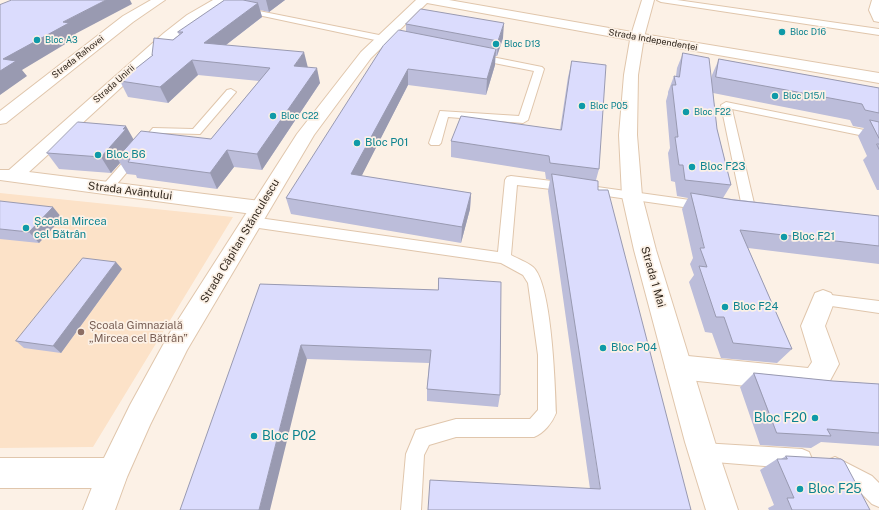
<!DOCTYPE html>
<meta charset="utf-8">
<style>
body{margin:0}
canvas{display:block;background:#fcf1e6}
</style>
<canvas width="879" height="510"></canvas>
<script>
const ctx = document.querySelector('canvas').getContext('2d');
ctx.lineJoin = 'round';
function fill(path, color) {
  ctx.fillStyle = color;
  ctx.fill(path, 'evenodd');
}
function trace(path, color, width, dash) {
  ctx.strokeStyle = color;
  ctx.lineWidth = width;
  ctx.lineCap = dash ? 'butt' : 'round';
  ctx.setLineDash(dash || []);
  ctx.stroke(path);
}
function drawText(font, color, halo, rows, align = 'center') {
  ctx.font = font + ' "Public Sans",sans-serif';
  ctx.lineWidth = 3.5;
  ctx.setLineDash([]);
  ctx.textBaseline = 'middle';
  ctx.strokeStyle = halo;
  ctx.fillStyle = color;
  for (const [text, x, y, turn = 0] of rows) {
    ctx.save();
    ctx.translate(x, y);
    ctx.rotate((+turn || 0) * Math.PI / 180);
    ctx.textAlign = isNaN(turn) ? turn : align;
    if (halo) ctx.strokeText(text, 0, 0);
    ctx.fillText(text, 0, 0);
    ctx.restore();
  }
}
fill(new Path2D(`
 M0,193L233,217L93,447L0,448Z`), '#fce2c8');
const service = new Path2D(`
 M657,0H677L879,29V35L661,2Z
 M241,8H244L394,38L398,41L394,44L244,12H241Z
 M477,54L542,67L544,69L528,120L523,123L448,117L441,143L439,145H431L429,143L440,111L519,116L534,71L474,59L472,57Z
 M231,89L236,92L200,134L160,133L111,191L107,192L103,191L101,188L103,185L153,128L193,129L227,90Z
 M726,102L879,133V139L732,109L756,212L755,215C749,217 744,216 738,214L737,211L738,208L742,207L721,105Z
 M511,176L568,183L572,184L574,187L572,190L568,191L517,185L511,255C518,259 527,262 533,267C552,284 555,385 556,413C552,423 544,433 534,437H456L429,445L424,455L421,510H401L406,454L416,430L456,419H530L538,410V355L528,283L523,275L501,263L252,227L247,225L245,222L247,219L252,217L498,252L505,180L507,177Z
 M590,186L704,202L709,203L710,206L709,209L704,210L586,193L584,190L586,187Z
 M823,294L879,301V313L818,304L815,300L818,296Z
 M702,443L802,449L809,452L812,459L809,466L802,469L702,461L695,459L693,452L695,445Z
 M835,457L872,476L879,483V507L872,504L858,490L828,474L825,467L828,460Z`);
const minor = new Path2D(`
 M151,0H165L133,22L6,123L0,124V111L123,16Z
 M213,0H227L197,21L174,39L29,172L260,201L267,203L270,208L267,213L260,215L0,180V170H9L164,33L187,15Z
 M872,0H879V22L874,21L869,10Z
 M637,33L879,73V83L632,40L630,37L632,34Z
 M823,290L831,293L835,300L825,326L839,364L825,390L815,393L678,379L669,375L665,367L669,359L678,355L808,368L812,362L801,326L815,293Z
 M0,458H113L124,462L128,473L124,484L113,488H0Z`);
const tertiary = new Path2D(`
 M416,0H449L632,32L642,0H654L644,37L638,75L637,135L642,196L656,250L715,442L738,510H706L685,442L634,250L622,196L619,135L624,75L630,40L427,3L371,58L314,135L187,350L150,425L127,477L115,510H83L102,462L130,405L169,334L297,134L361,52Z`);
trace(service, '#e0c6ac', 2);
trace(minor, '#e0c6ac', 2);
trace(tertiary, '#e0c6ac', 2);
fill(service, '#fff');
fill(minor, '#fff');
fill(tertiary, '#fff');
fill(new Path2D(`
 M225,0H285L269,12L260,10L262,17L226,45L307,67L320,83L262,170L234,167L217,189L137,178L136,175L127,174L120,163L111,173L59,169L47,153L134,139H211L259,81L198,75L168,103L128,97L120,81L152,56V55L179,35L178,32Z
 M406,24L503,38L497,56H495V65L486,95L408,85L361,176L471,193L470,209L461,243L291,214L286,198L406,32Z
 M683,53L711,81L712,75L719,59L879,88V190H877L863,160L867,156L858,136L864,128L853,126L850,120L713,93L717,129L731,185L723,198L879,216V264L748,248L792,349L777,363L721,358L712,333L705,332L689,282L694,275L690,264L693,258L682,209L688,198L677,196L675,182L671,181L668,153L670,148L666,101L668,94V92L674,76H676L677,68Z
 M572,61L599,169L596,180L598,190L691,510L590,489L548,191L550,180L546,179L545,172L451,157V141L560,130L568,77Z
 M0,201L62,218L39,243L0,239Z
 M122,269L61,353L24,348L16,341Z
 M260,284L438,290L500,395L498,407L427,401V389L429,363L307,359Z
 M754,373L833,381L879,384V446L821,442L811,448L760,445L740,387Z
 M786,456L870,510H769L768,508L774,505L760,470L777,459H781Z`), '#bcbdda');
fill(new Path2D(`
 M106,0H130L132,4L75,34L77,37L22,70L27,76L0,95V71L3,59L63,22Z
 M266,0H285L269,12Z
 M258,3L262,17L209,58L204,43Z
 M504,23L503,38L497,56L498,41Z
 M496,49L495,65L486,95L487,79Z
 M304,52L308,68L294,66Z
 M192,60L198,75L168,103L160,87Z
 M317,68L320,83L262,170L257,154Z
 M408,69V85L354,191L351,174Z
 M126,126L135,142L117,158L120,163L111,173L101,157Z
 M227,150L234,167L217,189L210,173Z
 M471,193L470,209L461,243L462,227Z
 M53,207L62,218L39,243L29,232Z
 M116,262L122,269L61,353L53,346Z
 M301,345L307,359L270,510H259Z`), '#999ab1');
const building = new Path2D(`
 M12,0H106L63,22L69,23L3,59L16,61L0,71V5Z
 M225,0H243L258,3L204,43L304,52L294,66L317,68L257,154L227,150L210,173L128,162L130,159L117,158L141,131L211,139L270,68L192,60L160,87L120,81L153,55H152L154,38L173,40L183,32H178Z
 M421,9L504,23L498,41L406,24Z
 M399,30L496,49L487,79L408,69L351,174L471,193L462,227L286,198L383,46Z
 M683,53L709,58L717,129L731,185L685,180L683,165H679L675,137H678L672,85H676L674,76L679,77Z
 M719,59L879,88V113L865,110L862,104L716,77Z
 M572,61L606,65L599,169L550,163L549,156L451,141L461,116L561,130Z
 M870,120L879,122V138Z
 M78,122L126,126L123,129H126L101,157L47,153Z
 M877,144H879V149Z
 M552,174L598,181V190H608L691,510H428L430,480L600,489Z
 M691,193L734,200L879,216V246L740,230L792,349L733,343L724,317H716L699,266L707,267L700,248H704Z
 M0,201L53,207L29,232L0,229Z
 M83,258L116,262L53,346L16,341Z
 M439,278L501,282L500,395L427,389L431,350L301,345L259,510H180L260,284L438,290Z
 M754,373L833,381L879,384V433L827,429L831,436L777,433Z
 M786,456L841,459L844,461L870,510H792L787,498H794L777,459H787Z`);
fill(building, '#dbdcfd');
trace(building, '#999ab1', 1);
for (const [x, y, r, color] of [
 [782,32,4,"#0f9aa8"],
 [37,40,4,"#0f9aa8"],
 [496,44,4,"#0f9aa8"],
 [775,96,4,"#0f9aa8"],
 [582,106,4,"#0f9aa8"],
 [686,112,4,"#0f9aa8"],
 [273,116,4,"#0f9aa8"],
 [357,143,4,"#0f9aa8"],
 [98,155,4,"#0f9aa8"],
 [692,167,4,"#0f9aa8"],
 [26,228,4,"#0f9aa8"],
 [784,237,4,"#0f9aa8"],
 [725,307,4,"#0f9aa8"],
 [81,332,4,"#8d6e63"],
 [603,348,4,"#0f9aa8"],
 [815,418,4,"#0f9aa8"],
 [254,436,4,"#0f9aa8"],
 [800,489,4,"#0f9aa8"]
]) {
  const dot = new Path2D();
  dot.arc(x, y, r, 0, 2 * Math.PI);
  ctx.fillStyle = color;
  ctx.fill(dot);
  trace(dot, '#fcf1e6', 1.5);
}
drawText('9px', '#0d838f', '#fcf1e6', [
 ["Bloc D16",790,32],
 ["Bloc A3",45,40],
 ["Bloc D13",504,44],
 ["Bloc D15/I",783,96],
 ["Bloc P05",590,106],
 ["Bloc F22",694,112],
 ["Bloc C22",281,116]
], 'left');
drawText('9px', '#31271d', '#fcf1e6', [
 ["Strada Independenței",653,40,10],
 ["Strada Rahovei",78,57,-38],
 ["Strada Unirii",114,84,-42]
]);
drawText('11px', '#0d838f', '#fcf1e6', [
 ["Bloc P01",365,143],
 ["Bloc B6",106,155],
 ["Bloc F23",700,167],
 ["Școala Mircea",34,222],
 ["cel Bătrân",34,235],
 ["Bloc F21",792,237],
 ["Bloc F24",733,307],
 ["Bloc P04",611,348]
], 'left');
drawText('11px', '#31271d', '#fcf1e6', [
 ["Strada Avântului",130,191,7],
 ["Strada Căpitan Stănculescu",240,241,-59],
 ["Strada 1 Mai",653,277,74]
]);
drawText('11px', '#785e54', '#fcf1e6', [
 ["Școala Gimnazială",89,326],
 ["„Mircea cel Bătrân”",89,339]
], 'left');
drawText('13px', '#0d838f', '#fcf1e6', [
 ["Bloc F20",807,418,"right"],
 ["Bloc P02",262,436],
 ["Bloc F25",808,489]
], 'left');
</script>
